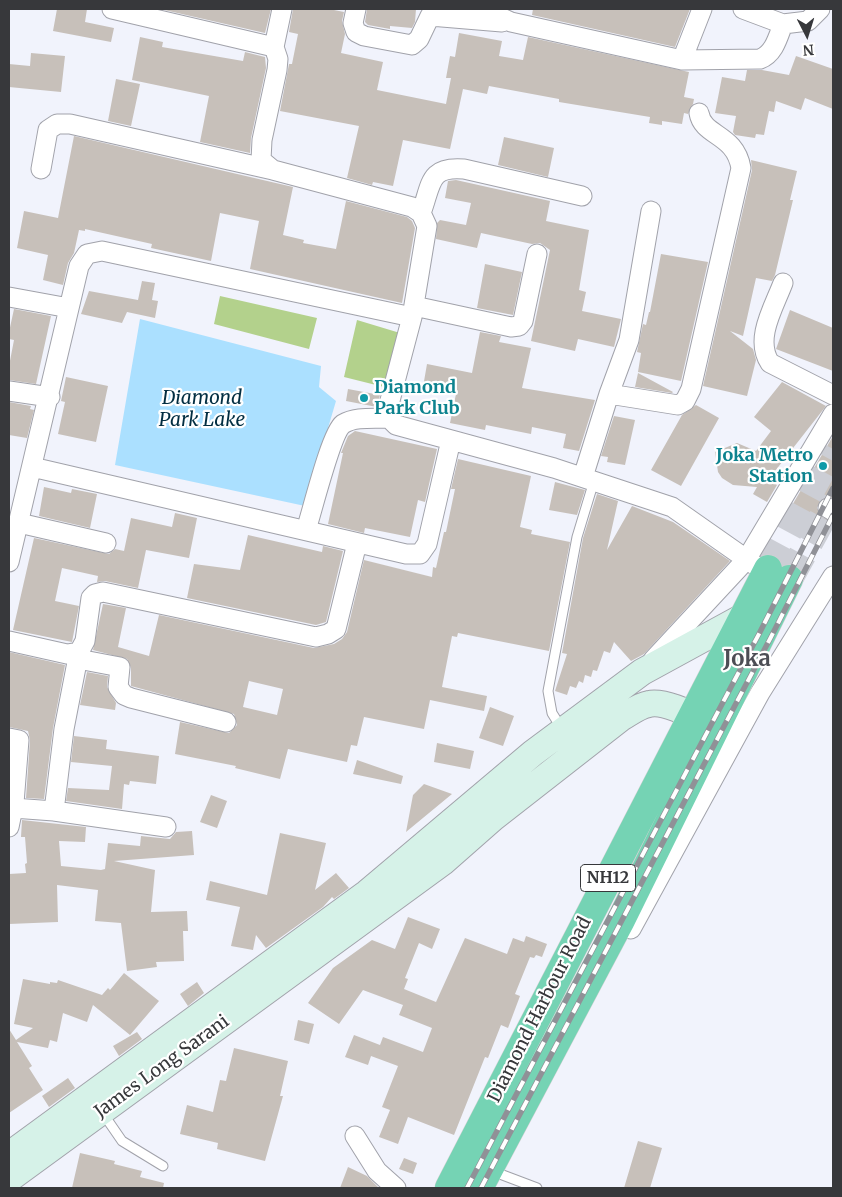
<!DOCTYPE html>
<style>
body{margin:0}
#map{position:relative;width:842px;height:1197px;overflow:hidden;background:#f1f3fc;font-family:Merriweather,serif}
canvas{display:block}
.frame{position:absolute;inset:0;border:10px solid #37383b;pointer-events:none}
.north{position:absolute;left:782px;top:10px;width:50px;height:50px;-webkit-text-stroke:4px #fff;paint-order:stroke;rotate:175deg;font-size:14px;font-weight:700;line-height:20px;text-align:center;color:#37383b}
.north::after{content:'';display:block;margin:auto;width:18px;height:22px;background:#37383b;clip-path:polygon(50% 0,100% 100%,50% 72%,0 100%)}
</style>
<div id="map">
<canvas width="842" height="1197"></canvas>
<div class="frame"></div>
<div class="north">N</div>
</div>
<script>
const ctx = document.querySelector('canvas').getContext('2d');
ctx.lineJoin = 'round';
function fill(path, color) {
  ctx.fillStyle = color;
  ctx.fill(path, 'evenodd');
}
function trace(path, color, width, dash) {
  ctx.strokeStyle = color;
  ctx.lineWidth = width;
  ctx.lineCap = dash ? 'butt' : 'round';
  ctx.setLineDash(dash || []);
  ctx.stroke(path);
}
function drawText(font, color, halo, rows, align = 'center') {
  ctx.font = font + ' Merriweather,serif';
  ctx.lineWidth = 4.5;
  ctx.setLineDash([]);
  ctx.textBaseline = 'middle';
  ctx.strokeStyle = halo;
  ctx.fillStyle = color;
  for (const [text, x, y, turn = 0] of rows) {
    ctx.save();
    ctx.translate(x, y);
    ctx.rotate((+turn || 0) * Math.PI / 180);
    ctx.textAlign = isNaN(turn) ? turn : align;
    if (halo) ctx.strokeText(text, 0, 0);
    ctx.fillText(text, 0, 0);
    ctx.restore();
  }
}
fill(new Path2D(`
 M220,296L317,318L309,349L214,324Z
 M357,320L400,333L384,387L344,377Z`), '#b3d18c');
fill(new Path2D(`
 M140,319L321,366L319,387L336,401L305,506L115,465Z`), '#abe0ff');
fill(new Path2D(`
 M57,9H87L85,22L114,28L111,42L53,31Z
 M160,9H271L265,33Z
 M293,9H329L344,12L342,21L345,34L341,53L383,62L377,90L446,104L451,78H446L450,56L455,57L459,33L502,41L499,56L523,60L528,37L689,72L684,97L694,99L693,104L688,114L684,113L682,124L662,121V125L649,123L650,117L559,102V99L489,86L487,94L463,89L450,149L403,140L393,186L373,182L372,185L347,178L359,126L280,111L289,64H292L298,34L289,32Z
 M367,9H416L415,22L412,28L390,26V29L368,25L365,22Z
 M533,9H690L675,47L532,15Z
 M140,37L163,42L162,47L243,61L245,52L265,57L266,68L251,138L250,153L200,142L209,96L132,80Z
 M31,53L65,56L61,92L9,87V64L30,66Z
 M796,56L833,69V109L805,98L801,110L776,101L774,112L769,111L764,135L756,134L755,138L735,135L733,132L736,116L715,113L722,77L745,81L747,70H762L789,75Z
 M116,79L140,84L131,126L108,121Z
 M74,136L293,187L283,235L304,240L303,243L336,249L346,201L407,217L412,221L415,228L402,303L250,269L259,221L220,213L211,261L151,248L152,244L85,229V231L79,230L74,253L68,263L63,285L43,280L48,255L17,248L24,211L58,218Z
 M504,137L554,148L548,177L498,165Z
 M751,160L797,171L790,200H793L775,275L772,281L756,278L743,336L730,331L753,349L756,360L747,396L703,386L752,170Z
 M456,180L550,201L546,221L589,230L579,290L586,292L582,311L621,319L614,347L578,339L575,351L531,341L550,250L540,243L532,244L481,233L477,248L436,239L437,223L440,220L466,225L471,203L445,198L448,181Z
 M661,254L708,262L681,381L638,372L641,353L637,352L643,324L646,325L649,312H650Z
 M485,264L522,272L513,315L477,308Z
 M142,281L155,283L152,300L158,301L155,318L127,312L122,323L81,314L89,291L138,300Z
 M14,309L51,316L36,384L9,380V366L14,340L9,339V332Z
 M790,310L833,328V371L776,349Z
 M480,332L501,336L499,342L531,348L522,388L595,400L579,451L563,448L566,434L532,427L531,434L486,425L485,430L450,423L456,394L423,387L427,364L472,373Z
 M638,373L673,392L672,393L635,387Z
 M66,377L108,386L96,442L58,434L65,402L61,401Z
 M782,382L826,406L768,480L777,485L767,502L753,494L757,487L733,485L722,478L718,472L715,452L737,443L756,451L771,431L754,417Z
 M348,389L380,395L377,407L346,401Z
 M9,402L31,406L30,409L34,410L27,438L9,435Z
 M696,405L719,418L681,486L651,470L682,415Z
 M614,416L635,420L625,465L607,462L608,457L601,456Z
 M355,431L437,449L425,502L418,500L410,537L365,528L364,533L328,524L343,453H341L348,436Z
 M833,436V498H822L817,508L822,517L833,522V528L791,507Z
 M458,459L531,476L520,527L532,530L531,534L570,542L549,651L458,633L457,637L452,636L442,687L487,696L484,711L430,700L424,729L364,717L357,746L351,745L347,762L288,749L280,779L235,768L236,766L175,754L180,722L229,733L237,725L234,714L131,686V668L127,659L93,650L103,604L126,608L118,647L149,656L159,615L314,648L334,644L342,639L347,632L364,560L432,577L433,567L436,568L444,532H446L455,489H451ZM249,681L283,689L277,715L243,707Z
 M555,482L585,490L577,515L549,510Z
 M44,487L71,493L72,489L97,494L90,528L39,516Z
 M597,494L618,501L607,550L632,506L673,522L730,561L644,654L631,661L614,642L610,653L604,651L597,671L593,670L591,677L585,675L583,683L579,681L576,688L570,686L567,695L555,691L567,654L562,653L583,538Z
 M175,513L197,518L189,558L146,550L138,588L105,581L97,582L98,576L62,568L55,601L79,606L72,642L13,630L34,538L109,554L115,549L124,551L131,518L172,527Z
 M248,535L322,552L323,546L343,551L326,622L316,625L187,598L194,564L240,570Z
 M9,652L65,665L53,728L44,799L26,798L30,740L28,731L9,727Z
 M87,672L108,676L107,687L116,703L115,710L80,705Z
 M490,707L514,716L503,746L479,738Z
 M74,736L107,740L106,749L159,756L156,784L130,781L129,785L124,784L122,809L66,801L68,788L109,790L112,766L71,762Z
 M437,743L474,751L470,769L434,762Z
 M357,760L403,776L401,784L353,774Z
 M424,784L452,794L406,832L413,795Z
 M211,795L227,801L217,828L200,822Z
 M22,820L86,827L85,842L59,841L61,866L101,870L105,869L108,843L140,846L141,836L170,839L176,832L192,831L194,855L114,861L155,870L151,912L187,911L188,931H183L184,961L156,962L157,967L127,971L121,923L95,921L98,890L57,885L58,922L9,924V874L26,873L25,864L27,863L25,837H21Z
 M280,833L326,843L315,890L336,873L349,888L334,899L332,897L323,907L266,948L256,935L253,950L231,946L240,907L206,900L210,881L267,895Z
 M408,917L440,929L432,949L419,943L405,978L408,979L404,989L436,1002L465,938L507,954L513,938L524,942L526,936L547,944L542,957L536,955L534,958L530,957L515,994L520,996L508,1028L501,1025L488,1058L485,1057L454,1135L408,1117L398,1144L379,1137L390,1110L382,1107L398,1066L371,1056L368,1065L345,1057L354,1035L380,1045L383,1037L423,1052L432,1028L399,1015L403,1005L363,990L339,1024L308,1003L333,968L372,940L395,949Z
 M124,973L159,1001L130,1035L93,1005L87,1022L63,1013L57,1042L50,1040L48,1048L17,1042L32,1066L29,1068L43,1090L9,1113V1029L16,1040L33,1028L14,1024L23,979L50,984V982L57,983L58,980L102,995L108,988L110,990Z
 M197,982L204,993L188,1006L180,994Z
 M298,1020L314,1024L309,1044L294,1040Z
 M137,1032L142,1039L119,1056L113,1046Z
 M234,1048L288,1061L280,1096H283L265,1161L217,1149L218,1143L180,1134L187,1105L213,1112L220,1080L226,1081Z
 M68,1078L75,1088L49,1107L42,1096Z
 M638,1141L662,1148L650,1188H624Z
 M80,1153L115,1161L114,1164L142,1171L140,1177L164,1183L163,1188H72Z
 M404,1158L417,1163L413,1174L399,1169Z
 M348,1167L367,1176L379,1188H340Z`), '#c7c0ba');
trace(new Path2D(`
 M768,569L833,449
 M789,579L833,499`), '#ccced5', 28, [28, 14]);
const lane = new Path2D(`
 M562,729L552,713L548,691L577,537L594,481
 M102,1112L122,1141L163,1166
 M500,1174L537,1188`);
const street = new Path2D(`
 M112,9L274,47L278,59L277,70L262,140L261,160L273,170L412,207L421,213L427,226L412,317
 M356,9L353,23L356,32L364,36L412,45L419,39L430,16L502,22
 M483,9L511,22L682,60L760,59C774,54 778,37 783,24L808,21L820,9
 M743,9L783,24
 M274,47L282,9
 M682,60L702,9
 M41,169L48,130L57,124H70L273,170
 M421,213C432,184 428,166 464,169L582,196
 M783,283C774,307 754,339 770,363L833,395
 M9,297L69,308
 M414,306L511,327L519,326L523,321L537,254
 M9,391L50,397
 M609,394L678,405L685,401L691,389L741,168C735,133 703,137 699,113
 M32,467L406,554H420L427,544L451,440
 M583,477L609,394L629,340L651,211
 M828,508L833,511
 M19,523L106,543
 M306,530C312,512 331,433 343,424C356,416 375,419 389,418
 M9,562L79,266L87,254L102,251L412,317L388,408L389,418L396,425L554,468L672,507L776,580
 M9,641L67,654L79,652L85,641L91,598L95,594L103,592L316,637L328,634L336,629L357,543
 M78,659L120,667L118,687L124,695L131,698L226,722
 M653,660L746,560L833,414
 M9,738L19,740L14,803L9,827
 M13,808L54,811L166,827
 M54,811L64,729L79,652
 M631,929L760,693L833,576
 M355,1136L377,1171L396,1188`);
const secondary = new Path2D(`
 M9,1155L367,893L533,753L642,672L741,618L755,621
 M9,1179L443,862L493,818L621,718C630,713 638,706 649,704C665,700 696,717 711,724`);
const highway = new Path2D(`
 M449,1188L768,569
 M479,1188L620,922L789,579`);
trace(lane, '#a1a2aa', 11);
trace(street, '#a1a2aa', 21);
trace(secondary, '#a1a2aa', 28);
trace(highway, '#d3d3d4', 29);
trace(lane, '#fff', 9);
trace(street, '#fff', 19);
trace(secondary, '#d6f2e8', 26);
trace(highway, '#75d3b4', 28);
const rail = new Path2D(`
 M467,1188L760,632L833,488
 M481,1188L771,637L833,515`);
trace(rail, '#909197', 5.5);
trace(rail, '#fff', 4, [11]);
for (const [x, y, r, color] of [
 [364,398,5,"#0f9aa8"],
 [823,466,5,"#0f9aa8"]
]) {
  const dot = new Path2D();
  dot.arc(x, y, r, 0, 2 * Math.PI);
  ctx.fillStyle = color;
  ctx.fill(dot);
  trace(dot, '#fff', 2);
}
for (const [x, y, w] of [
 [608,878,55]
]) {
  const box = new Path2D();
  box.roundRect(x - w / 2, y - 13.5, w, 27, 4);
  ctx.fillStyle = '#fff';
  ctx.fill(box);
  trace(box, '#37383b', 1);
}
drawText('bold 16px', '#37383b', null, [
 ["NH12",608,878]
]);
drawText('bold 18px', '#0d838f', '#fff', [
 ["Diamond",374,388],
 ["Park Club",374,409],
 ["Joka Metro",813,456,"right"],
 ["Station",813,477,"right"]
], 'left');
drawText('18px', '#37383b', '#fff', [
 ["Diamond Harbour Road",540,1010,-63],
 ["James Long Sarani",162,1067,-36]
]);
drawText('italic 19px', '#022e42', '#fff', [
 ["Diamond",202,399],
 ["Park Lake",202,421]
]);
drawText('bold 22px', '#4c4e55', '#fff', [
 ["Joka",747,660]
]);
</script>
